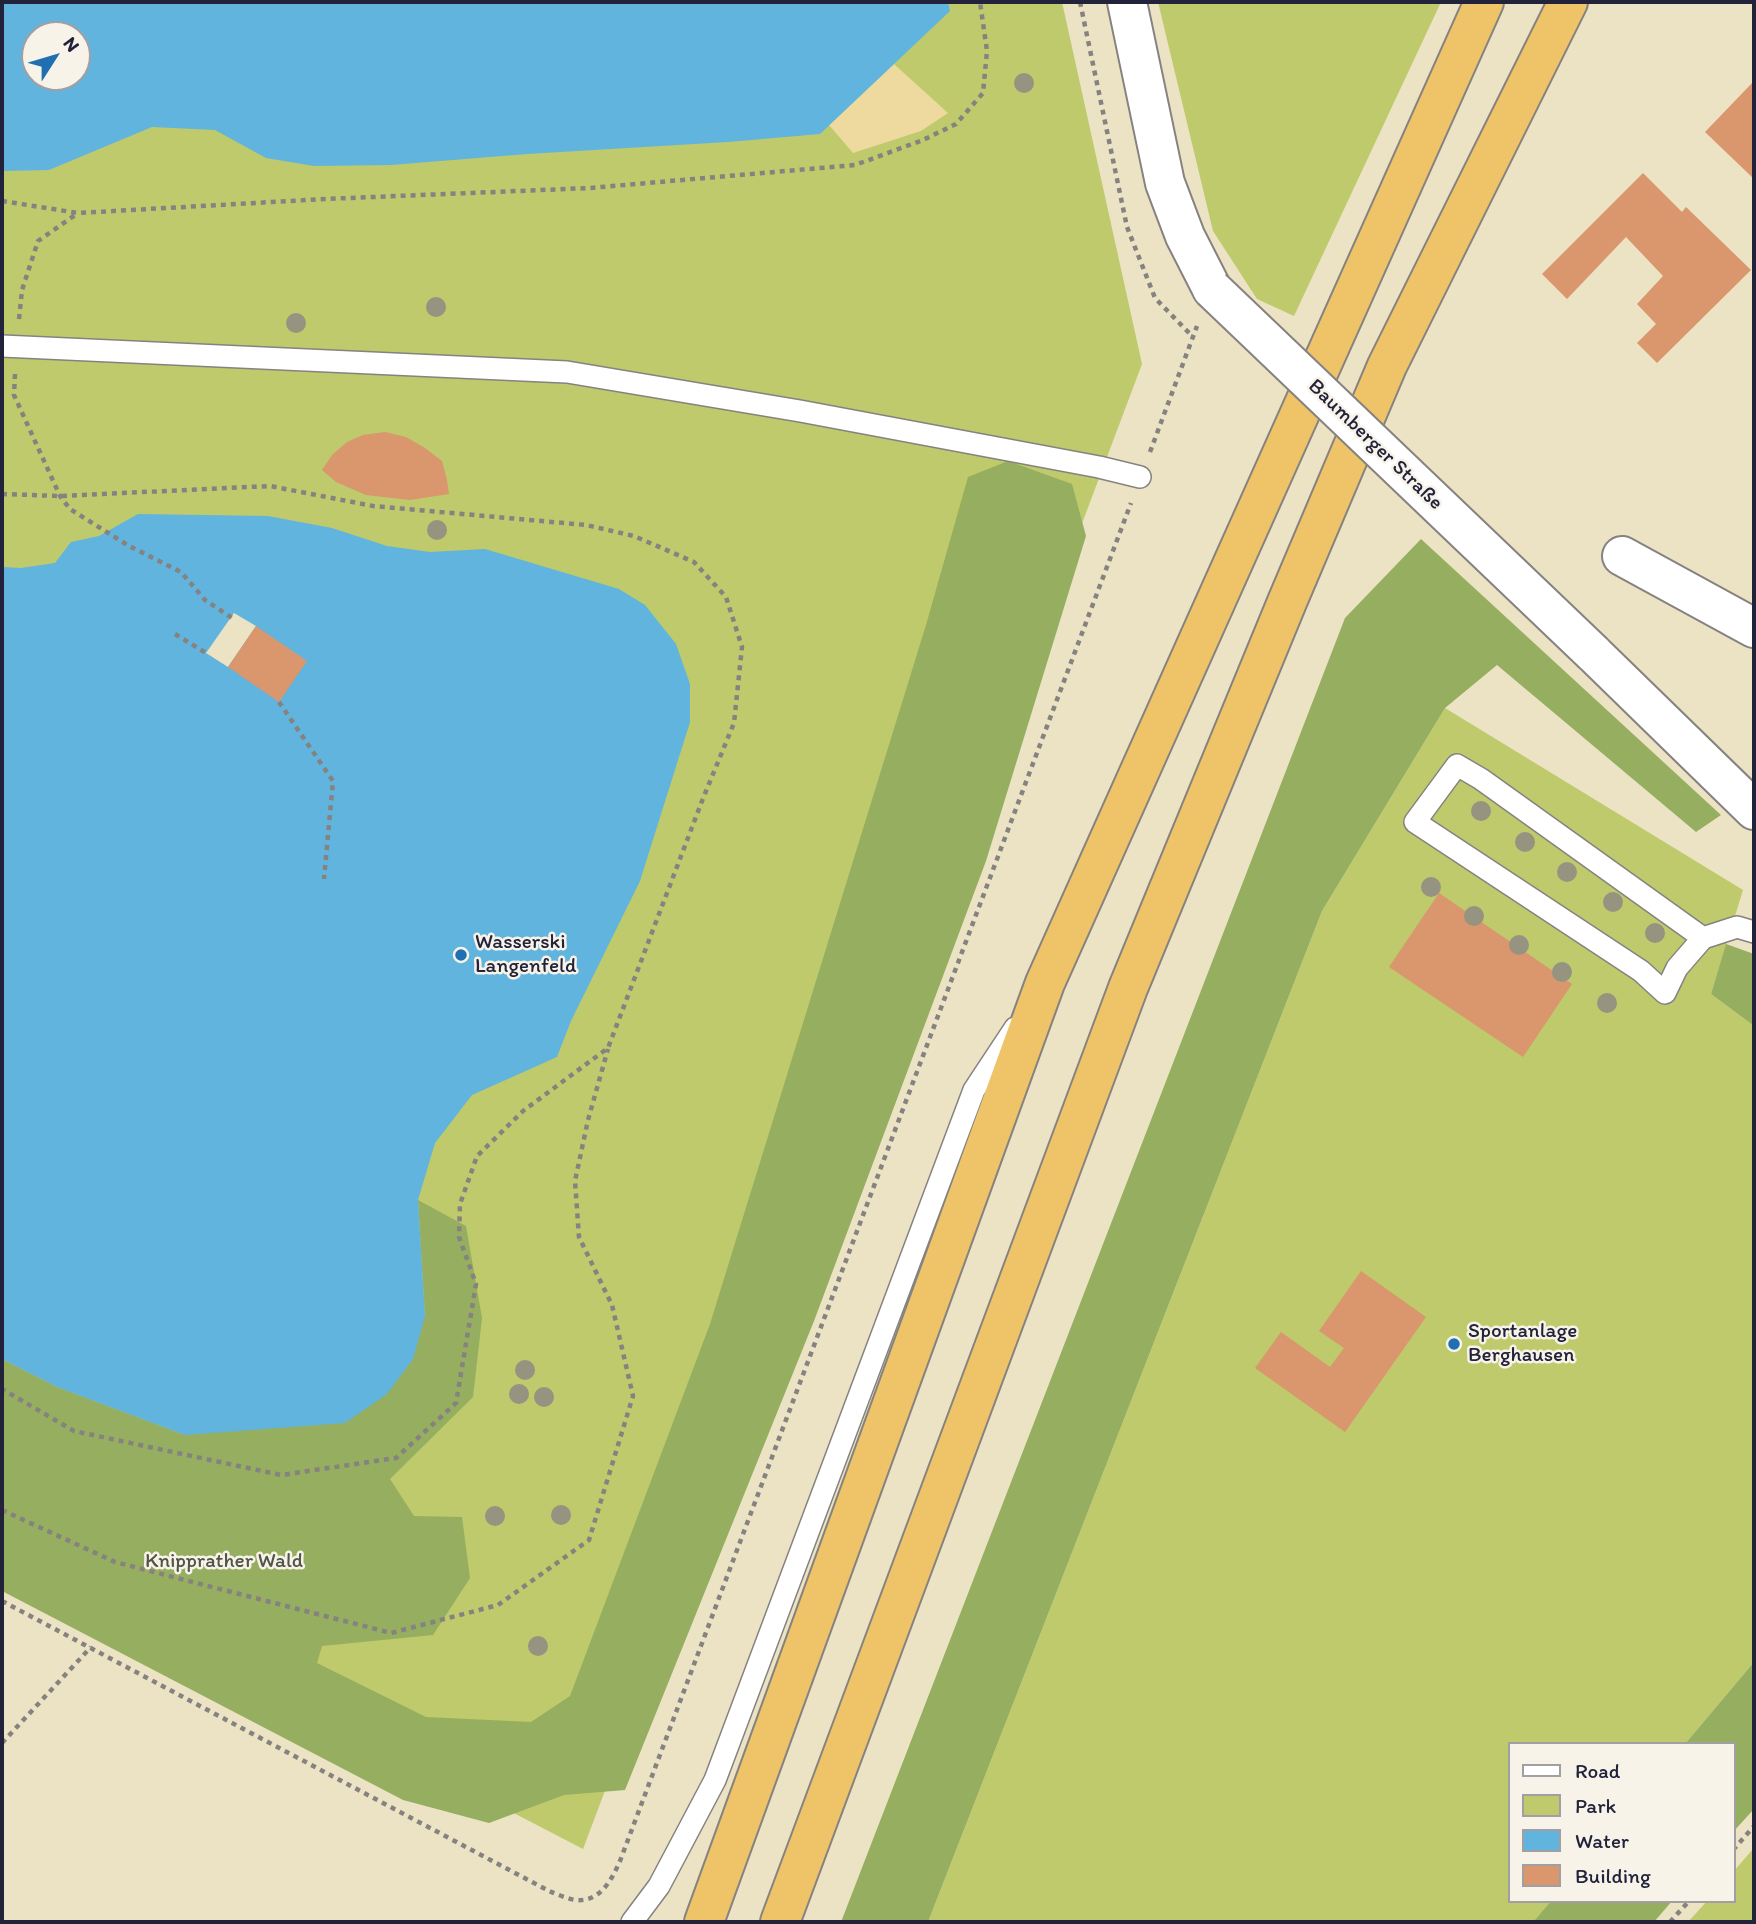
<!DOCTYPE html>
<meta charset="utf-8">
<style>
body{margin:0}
#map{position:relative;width:1756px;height:1924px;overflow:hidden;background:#ebe3c4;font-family:Itim,sans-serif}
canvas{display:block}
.frame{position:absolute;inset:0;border:4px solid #22223b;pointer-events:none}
.legend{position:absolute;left:1508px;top:1742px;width:228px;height:161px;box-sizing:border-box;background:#f7f3e8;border:2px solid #a29fa3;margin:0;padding:9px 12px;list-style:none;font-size:21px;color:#22223b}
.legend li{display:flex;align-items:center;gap:14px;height:35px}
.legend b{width:35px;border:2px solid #a29fa3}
.north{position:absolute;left:21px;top:21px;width:70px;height:70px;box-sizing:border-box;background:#f7f3e8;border:2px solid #a29fa3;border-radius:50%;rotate:53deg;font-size:19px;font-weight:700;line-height:28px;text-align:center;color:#22223b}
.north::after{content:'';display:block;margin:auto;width:24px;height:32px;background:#1f6fb2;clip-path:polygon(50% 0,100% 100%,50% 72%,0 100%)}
</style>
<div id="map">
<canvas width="1756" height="1924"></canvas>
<div class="frame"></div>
<ul class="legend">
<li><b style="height:9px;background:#fff"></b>Road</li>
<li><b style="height:19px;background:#beca6b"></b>Park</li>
<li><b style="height:19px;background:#61b4dd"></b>Water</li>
<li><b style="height:19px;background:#da966d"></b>Building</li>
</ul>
<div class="north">N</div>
</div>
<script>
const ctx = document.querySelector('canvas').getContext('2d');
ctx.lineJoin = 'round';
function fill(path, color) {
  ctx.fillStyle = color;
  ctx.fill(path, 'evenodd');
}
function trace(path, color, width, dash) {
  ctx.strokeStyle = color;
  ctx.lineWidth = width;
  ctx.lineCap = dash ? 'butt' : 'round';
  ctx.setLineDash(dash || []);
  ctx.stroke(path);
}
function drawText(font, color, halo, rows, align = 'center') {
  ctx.font = font + ' Itim,sans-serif';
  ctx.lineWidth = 5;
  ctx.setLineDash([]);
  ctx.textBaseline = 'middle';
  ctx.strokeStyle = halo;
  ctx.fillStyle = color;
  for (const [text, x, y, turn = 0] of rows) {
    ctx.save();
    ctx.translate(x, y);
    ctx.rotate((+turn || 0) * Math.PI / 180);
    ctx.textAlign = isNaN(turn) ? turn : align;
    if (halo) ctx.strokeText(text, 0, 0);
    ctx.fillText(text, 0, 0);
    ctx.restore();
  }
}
fill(new Path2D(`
 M2,2H1062L1142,364L583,1849L2,1547ZM35,35H77V77H35Z
 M1158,2H1441L1294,316L1257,299L1213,231Z
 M1445,708L1743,890L1711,994L1754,1026V1662L1685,1744H1509V1901H1551L1533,1922H928L1322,911Z
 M1754,1848V1922H1688L1707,1901H1733V1872Z`), '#beca6b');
fill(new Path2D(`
 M1008,461L1072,484L1086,536L986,861L814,1321L625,1790L564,1795L489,1823L403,1800L2,1591V1359L57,1387L185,1435L425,1316L418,1200L466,1226L482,1318L473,1397L390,1479L414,1516L462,1517L470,1578L433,1635L322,1646L317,1663L426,1717L531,1722L570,1696L710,1324L926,625L968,477Z
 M1421,539L1721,815L1696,832L1497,665L1445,708L1322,911L928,1922H841L1345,618Z
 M1726,944L1754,954V1026L1711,994Z
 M1754,1662V1809L1733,1832V1744H1685Z
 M1551,1901H1672L1654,1922H1533Z`), '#96ae5f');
fill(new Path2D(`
 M894,64L948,113L921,131L853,153L829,125Z`), '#eeda9e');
fill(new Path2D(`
 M2,2H948L950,11L820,134L728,142L527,154L391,165L314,166L266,158L215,130L152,127L49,170L2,171ZM35,35H77V77H35Z
 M138,514L268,516L332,528L387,546L430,552L485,549L619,589L645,605L676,644L690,684V722L640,881L571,1021L557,1057L472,1095L435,1143L418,1200L425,1316L413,1359L387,1394L345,1423L185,1435L57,1387L2,1359V567L21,568L55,563L71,542L99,536Z`), '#61b4dd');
fill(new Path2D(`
 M234,613L256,626L228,667L206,653Z`), '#ebe3c4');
fill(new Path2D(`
 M1754,81V179L1705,132Z
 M1643,173L1682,212L1686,207L1751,270L1657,363L1637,343L1656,324L1637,304L1663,276L1626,237L1567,299L1542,274Z
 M385,432L406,437L425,448L442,461L447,480L449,494L410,500L366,495L336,482L322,470L332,455L347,442L363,435Z
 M256,626L307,661L279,702L228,667Z
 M1439,893L1572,984L1523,1057L1389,967Z
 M1361,1271L1426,1317L1345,1432L1255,1368L1281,1332L1330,1367L1344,1348L1319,1331Z`), '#da966d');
const service = new Path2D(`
 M2,346L567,372L800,411L1099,467L1140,477
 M1703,938L1481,779L1457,765L1415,822L1641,971L1665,993L1677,968L1703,938L1737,927L1754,932
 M632,1922L659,1886L715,1780L974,1090L1015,1028`);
const minor = new Path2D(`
 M1127,2L1165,183L1185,236L1212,289
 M1622,556L1754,628
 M1593,653L1754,810`);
const motorway = new Path2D(`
 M704,1922L1045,983L1484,2
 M780,1922L1128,988L1287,602L1387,366L1568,2`);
trace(service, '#868280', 24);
trace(minor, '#868280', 42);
trace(motorway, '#868280', 42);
trace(new Path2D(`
 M1080,2L1127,227L1155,298L1192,336
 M2,201L78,213L325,199L590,188L855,165L923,140L956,124L983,93L987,51L980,2
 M19,319L22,290L38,241L78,213
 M15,374L14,395L60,496L70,509L129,546L181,572L205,600L232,618
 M1150,452L1197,326
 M2,494L60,496L270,486L373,506L586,525L634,536L694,562L726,597L742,647L734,723L702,801L608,1048L523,1111L477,1156L460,1204L459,1237L476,1284L456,1403L396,1458L281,1475L74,1431L2,1389
 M175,634L206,653
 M279,702L333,781L324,879
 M2,1510L115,1562L391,1633L498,1605L589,1540L633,1396L612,1305L579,1237L575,1181L588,1120L608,1049
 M2,1601L549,1891C557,1894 567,1899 576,1900C600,1902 611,1881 620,1861L1131,503
 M2,1743L91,1647
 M1733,1850L1754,1826
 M1670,1922L1689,1901`), '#868280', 4.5, [5, 5]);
trace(service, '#fff', 21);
trace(minor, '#fff', 38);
trace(motorway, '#efc469', 38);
const minorBridge = new Path2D(`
 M1212,289L1593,653`);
trace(minorBridge, '#868280', 42, []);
trace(minorBridge, '#fff', 38);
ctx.fillStyle = '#969480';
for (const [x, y] of [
 [1024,83],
 [436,307],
 [296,323],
 [437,530],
 [1481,811],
 [1525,842],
 [1567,872],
 [1431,887],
 [1613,902],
 [1474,916],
 [1655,933],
 [1519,945],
 [1562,972],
 [1607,1003],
 [525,1370],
 [519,1394],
 [544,1397],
 [561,1515],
 [495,1516],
 [538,1646]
]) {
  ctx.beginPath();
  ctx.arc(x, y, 10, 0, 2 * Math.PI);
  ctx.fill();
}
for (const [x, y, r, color] of [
 [461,955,7,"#1f6fb2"],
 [1454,1344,7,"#1f6fb2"]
]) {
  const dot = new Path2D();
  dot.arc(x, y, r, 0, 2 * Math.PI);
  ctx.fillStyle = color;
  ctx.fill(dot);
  trace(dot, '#f7f3e8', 2.5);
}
drawText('21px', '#22223b', '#f7f3e8', [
 ["Baumberger Straße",1375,445,44]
]);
drawText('21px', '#22223b', '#f7f3e8', [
 ["Wasserski",475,943],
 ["Langenfeld",475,967],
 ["Sportanlage",1468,1332],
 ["Berghausen",1468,1356]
], 'left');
drawText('21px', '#515449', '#f7f3e8', [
 ["Knipprather Wald",224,1562]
]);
</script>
